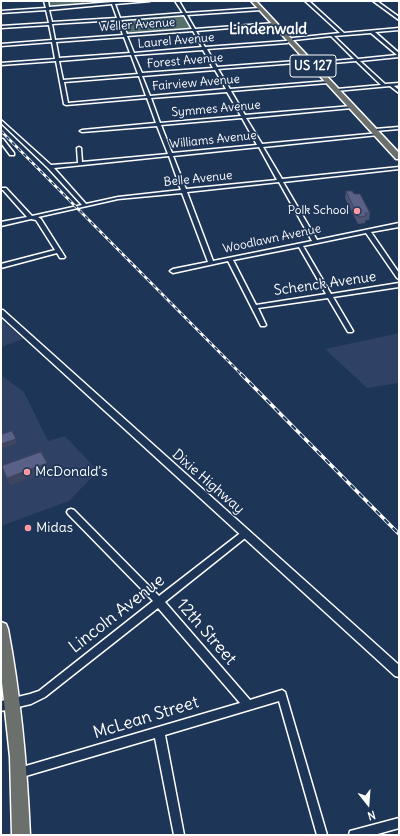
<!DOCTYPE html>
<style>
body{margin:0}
#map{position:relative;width:400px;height:836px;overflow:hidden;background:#1d3557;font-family:Delius,sans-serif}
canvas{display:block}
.frame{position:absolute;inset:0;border:2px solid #fff;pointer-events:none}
.north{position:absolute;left:348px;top:784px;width:40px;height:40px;-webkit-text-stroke:3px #1d3557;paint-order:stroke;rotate:163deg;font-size:11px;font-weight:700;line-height:16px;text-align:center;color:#fff}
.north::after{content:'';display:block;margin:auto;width:14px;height:18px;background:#fff;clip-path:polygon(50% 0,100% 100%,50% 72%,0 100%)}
</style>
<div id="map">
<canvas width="400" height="836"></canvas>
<div class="frame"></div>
<div class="north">N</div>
</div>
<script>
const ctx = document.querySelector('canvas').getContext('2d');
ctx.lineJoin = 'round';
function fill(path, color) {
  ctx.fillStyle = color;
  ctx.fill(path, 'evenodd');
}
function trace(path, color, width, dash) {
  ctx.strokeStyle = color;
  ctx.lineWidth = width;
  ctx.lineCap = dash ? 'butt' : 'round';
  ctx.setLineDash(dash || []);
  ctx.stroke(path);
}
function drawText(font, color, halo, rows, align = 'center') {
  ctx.font = font + ' Delius,sans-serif';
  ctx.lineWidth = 3.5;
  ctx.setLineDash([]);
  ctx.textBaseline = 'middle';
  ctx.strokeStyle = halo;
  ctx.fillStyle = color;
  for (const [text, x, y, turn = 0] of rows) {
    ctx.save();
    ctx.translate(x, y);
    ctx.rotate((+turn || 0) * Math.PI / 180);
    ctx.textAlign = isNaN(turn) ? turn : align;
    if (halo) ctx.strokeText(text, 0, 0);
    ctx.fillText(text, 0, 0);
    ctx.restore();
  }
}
fill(new Path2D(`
 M1,319L3,321L23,339L1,347Z
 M399,333V383L367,388L325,349Z
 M1,375L24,392L48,441L65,436L98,471L69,501L1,526Z`), '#2f4266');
fill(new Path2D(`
 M46,1H84L85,5L47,8Z
 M185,14L194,31L125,36L119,19Z`), '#546f6c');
const minor = new Path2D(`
 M44,1H48L49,7L113,2L150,1L115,4L120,18L183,13L175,1H179L186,13L260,8L261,10L187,15L195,29L275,23L277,24L196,31L205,47L286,41L293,38L340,33L305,1H309L344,33L399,28V30L375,32L399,53V57L360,61L385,84L399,83V85L394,86L399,90V93L390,86L336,91V89H337L381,85L356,61L310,65V63H311L354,59L331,36L294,40L287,43L207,49L217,67L309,60L311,61L309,62L218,69L230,89L328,81L330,82L328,83L231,91L245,115L352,106L354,107L352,108L246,118L262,144L380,133V134L378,135L263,147L282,179L399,167V169L283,182L317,240L399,223V227L371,232L399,273V279L397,278L366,233L303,246L331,294L399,283V287L333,297L353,331L352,332H348L328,298L258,308L266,325L265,326H261L228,261L173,273L170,271L173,269L208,262L182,193L118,199L38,217L41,219L65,257L64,258H60L57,253L1,268V264L55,250L36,220L31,219L1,226V222L27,217L3,190H1V188H6L32,216L82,205L48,168L1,123V120L51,165L78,163L77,148L79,147L81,148L82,162L168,154L157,126L82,132L80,131L82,130L156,123L147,98L66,105L64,104L56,61L1,65V63L55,59L52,42L1,46V44L52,40L49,25L1,28V26L49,23L46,10L1,13V11L46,8ZM112,4L117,18L52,22L49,10ZM184,15L192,29L127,34L121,20ZM118,20L123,35L55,40L52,24ZM193,31L202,47L134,53L127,36ZM371,33L397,55L358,59L334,36ZM124,37L130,53L59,58L56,42ZM203,50L213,68L142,73L134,55ZM131,55L138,74L63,80L59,61ZM215,70L226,89L150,96L142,76ZM139,76L146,96L68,103L64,82ZM227,92L241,116L160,123L151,98ZM242,118L257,145L172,153L161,125ZM259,147L277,180L186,189L173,156ZM169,156L181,190L118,197L86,204L54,168ZM279,182L312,241L213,261L187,192ZM299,247L326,294L256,305L233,260Z
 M373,1H377L399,17V20Z
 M399,127V129L375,131L373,130L375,129Z
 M1,139H3L14,153V155H10L1,143Z
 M71,509L74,510L159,596L243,531L246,530L249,531L250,533L249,535L165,602L250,700L282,690L285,692L327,835H317L279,701L165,735L184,835H174L155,738L19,778L15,777L14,773L15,769L19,768L240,703L158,608L45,697L31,704L1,711V701L30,694L39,691L153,601L68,514L67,512L68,510Z
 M399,818V828L374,835H349L350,831L354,830Z`);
const tertiary = new Path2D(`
 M1,310H3L399,665V677L395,676L1,316Z`);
const primary = new Path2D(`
 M251,1H256L399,153V159H396Z
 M1,622L6,624L8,629C21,697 27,766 30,835H12L10,757L1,673Z`);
trace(minor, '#fff', 3);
trace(tertiary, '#fff', 3);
trace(primary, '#fff', 3);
fill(minor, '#1d3557');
fill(tertiary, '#1d3557');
fill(primary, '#6b706d');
const railFar1 = new Path2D(`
 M1,131L242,375`);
const rail = new Path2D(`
 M241,374L399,534`);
trace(railFar1, '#fff', 2.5);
trace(rail, '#fff', 3.5);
trace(railFar1, '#1d3557', 1.5, [4]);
trace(rail, '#1d3557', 2, [6]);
fill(new Path2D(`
 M346,191L354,194L370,213L369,220H366L365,223L358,224L345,198Z
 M2,466L48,470L10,485Z`), '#4d5375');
fill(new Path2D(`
 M16,439L17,444L1,449V444Z
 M47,463L48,470L10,485L7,478Z`), '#3f445f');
const building = new Path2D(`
 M346,191H352L354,194H360L370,213H365L366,216L359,217Z
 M12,431L16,439L1,444V435Z
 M41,452L47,463L7,478L2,466Z`);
fill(building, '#5a6188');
trace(building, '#3f445f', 1);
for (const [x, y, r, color] of [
 [357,211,4,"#ff9aa2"],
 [27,472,4,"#ff9aa2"],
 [28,528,4,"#ff9aa2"]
]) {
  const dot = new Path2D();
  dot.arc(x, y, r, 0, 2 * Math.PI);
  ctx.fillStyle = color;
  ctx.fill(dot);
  trace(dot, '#1d3557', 1.5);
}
drawText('12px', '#fff', '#1d3557', [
 ["Weller Avenue",137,25,-4],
 ["Laurel Avenue",176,41,-5],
 ["Forest Avenue",185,61,-5],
 ["Fairview Avenue",196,83,-5],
 ["Symmes Avenue",216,109,-5],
 ["Williams Avenue",213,140,-6],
 ["Belle Avenue",198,179,-6],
 ["Woodlawn Avenue",272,239,-12]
]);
drawText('12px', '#fff', '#1d3557', [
 ["Polk School",349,211]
], 'right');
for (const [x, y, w] of [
 [313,66,46]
]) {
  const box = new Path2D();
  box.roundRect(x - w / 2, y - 11, w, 22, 3);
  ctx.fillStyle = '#1d3557';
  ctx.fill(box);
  trace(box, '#fff', 1);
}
drawText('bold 13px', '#fff', null, [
 ["US 127",313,66]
]);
drawText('14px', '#fff', '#1d3557', [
 ["Schenck Avenue",325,284,-8],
 ["Dixie Highway",208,482,41]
]);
drawText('14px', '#fff', '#1d3557', [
 ["McDonald's",35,472],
 ["Midas",36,528]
], 'left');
drawText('bold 15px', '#fff', '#1d3557', [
 ["Lindenwald",268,30]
]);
drawText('17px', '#fff', '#1d3557', [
 ["Lincoln Avenue",117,614,-38],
 ["12th Street",206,632,49],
 ["McLean Street",146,718,-17]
]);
</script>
